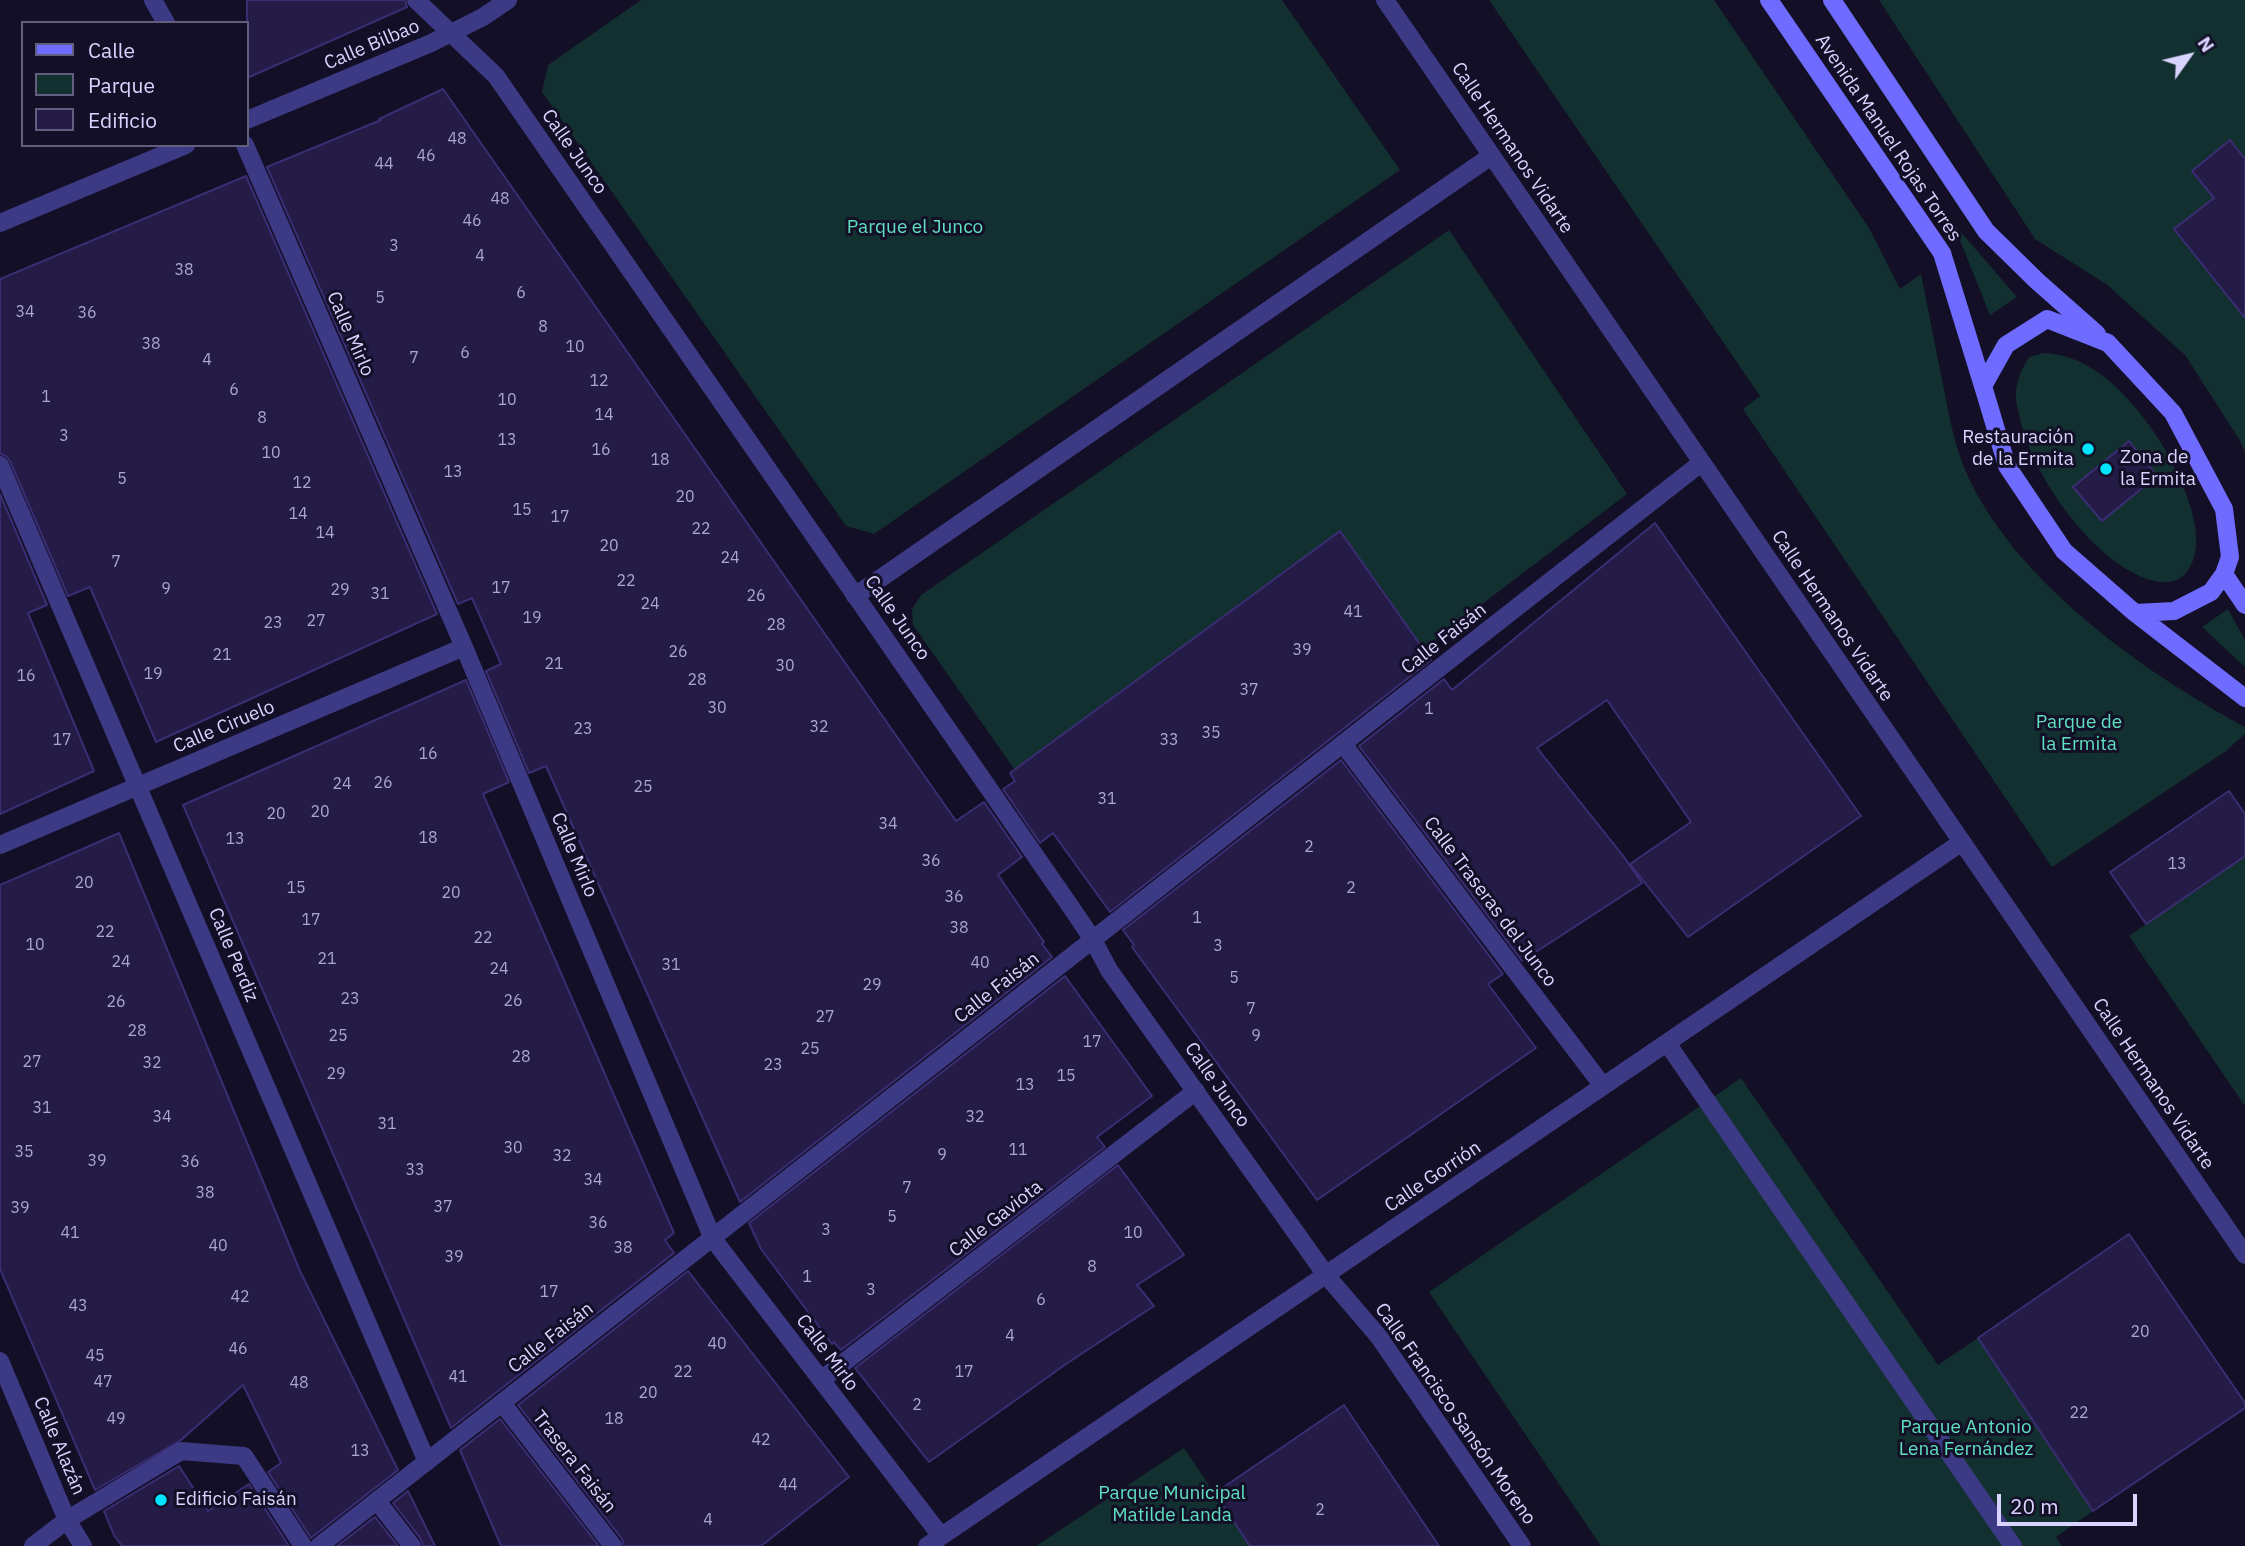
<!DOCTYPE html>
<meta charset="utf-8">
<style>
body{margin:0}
#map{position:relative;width:2245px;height:1546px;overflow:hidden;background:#130f26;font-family:"IBM Plex Sans",sans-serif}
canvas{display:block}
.legend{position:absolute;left:21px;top:21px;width:228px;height:126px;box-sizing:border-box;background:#130f26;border:2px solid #625e7d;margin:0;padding:9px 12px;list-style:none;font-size:21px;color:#d9d4ff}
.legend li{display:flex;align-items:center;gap:14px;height:35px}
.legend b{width:35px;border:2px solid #625e7d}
.north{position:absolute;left:2154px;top:21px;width:70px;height:70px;-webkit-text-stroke:5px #130f26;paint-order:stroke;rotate:56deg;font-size:19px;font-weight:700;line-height:28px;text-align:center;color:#d9d4ff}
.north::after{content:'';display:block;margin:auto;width:24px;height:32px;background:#d9d4ff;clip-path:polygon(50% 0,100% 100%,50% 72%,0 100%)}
.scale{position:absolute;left:1997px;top:1494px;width:140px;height:32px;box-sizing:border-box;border:4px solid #d9d4ff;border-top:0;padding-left:9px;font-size:21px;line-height:24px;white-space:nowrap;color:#d9d4ff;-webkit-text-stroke:5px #130f26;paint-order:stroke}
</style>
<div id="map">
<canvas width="2245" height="1546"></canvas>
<ul class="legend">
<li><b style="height:9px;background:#6f6bff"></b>Calle</li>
<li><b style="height:19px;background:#12302f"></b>Parque</li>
<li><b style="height:19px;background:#241b47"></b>Edificio</li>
</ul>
<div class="north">N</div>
<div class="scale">20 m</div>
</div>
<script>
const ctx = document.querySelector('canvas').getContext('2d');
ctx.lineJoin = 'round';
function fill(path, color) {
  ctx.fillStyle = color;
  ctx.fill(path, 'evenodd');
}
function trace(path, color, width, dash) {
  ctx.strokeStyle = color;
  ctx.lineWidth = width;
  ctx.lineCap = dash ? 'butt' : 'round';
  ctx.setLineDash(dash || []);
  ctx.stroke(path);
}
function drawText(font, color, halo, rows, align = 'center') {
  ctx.font = font + ' "IBM Plex Sans",sans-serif';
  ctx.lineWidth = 6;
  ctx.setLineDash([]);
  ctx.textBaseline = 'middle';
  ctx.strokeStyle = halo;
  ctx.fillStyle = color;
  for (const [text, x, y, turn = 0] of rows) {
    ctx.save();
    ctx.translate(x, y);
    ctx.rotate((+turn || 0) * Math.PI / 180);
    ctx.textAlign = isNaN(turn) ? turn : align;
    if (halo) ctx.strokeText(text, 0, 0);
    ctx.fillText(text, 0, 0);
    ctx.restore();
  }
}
fill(new Path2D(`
 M641,0H1282L1400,170L874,534L846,526L542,92L548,65Z
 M1489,0H1714L1869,228L1900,289L1921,274C1929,313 1936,351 1944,389C1949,417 1955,446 1966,472C2015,582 2142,671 2245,727V734L2226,751L2052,867L1743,409L1760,396Z
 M1879,0H2245V452L2239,439L2185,355L2106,284L2035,239Z
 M1953,223L2017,297L1990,315Z
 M1449,230L1627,494L1423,649L1015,770L913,625L912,609L921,595Z
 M2044,353C2093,355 2130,397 2156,435C2176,466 2215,539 2186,573C2177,584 2161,584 2147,579C2091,559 2032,475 2020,418C2018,410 2015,400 2016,392C2017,379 2022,369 2029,357Z
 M2228,609L2245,640V667L2202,627Z
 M2245,856V1106L2129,936Z
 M1741,1078L1938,1365L1978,1338L2093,1511L2056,1537L2062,1546H1601L1429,1292Z
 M1184,1448L1250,1546H1036Z`), '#12302f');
const building = new Path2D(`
 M247,0H405L407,7L247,78Z
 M443,89L956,821L984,802L1022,857L998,875L1044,942L1042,944L1052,957L740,1202L546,766L529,773L486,671L501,664L472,598L458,604L267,167L381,120L379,119Z
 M2230,140L2245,159V318L2174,229L2214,198L2192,171Z
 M246,176L437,614L156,742L90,587L68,596L10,461L6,456L0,454V279Z
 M2129,441L2157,476L2102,521L2073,487Z
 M0,494L47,605L28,613L94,771L0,814Z
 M1655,523L1861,816L1688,937L1630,864L1691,822L1607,700L1537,748L1624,857L1642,883L1522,961L1359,746L1444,679L1452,690Z
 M1340,531L1431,660L1110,912L1053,833L1040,843L1003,789L1015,781L1010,773Z
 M466,680L509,782L483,794L674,1233L665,1240L674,1253L451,1428L183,805Z
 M1341,760L1503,974L1488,984L1536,1048L1317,1200L1132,947L1134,945L1123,930Z
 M2229,791L2245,814V856L2146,924L2110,872Z
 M119,833L300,1271L398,1470L311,1538L268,1472L281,1463L243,1385L181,1440L95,1490L0,1269V885Z
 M1065,976L1152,1096L1097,1137L1105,1147L841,1350L834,1342L832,1344L761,1249L749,1223Z
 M1118,1165L1184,1255L1137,1285L1154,1306L1066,1364L929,1462L855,1368Z
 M2129,1234L2245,1403V1408L2093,1511L1978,1338Z
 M688,1271L849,1477L761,1546H624L622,1539L518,1405Z
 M1344,1405L1439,1546H1250L1215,1493Z
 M500,1419L599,1546H501L460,1450Z
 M179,1466L208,1511L249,1484L289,1546H122L114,1535L104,1511Z
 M408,1491L435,1546H423L421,1539L393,1503Z
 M375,1517L398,1546H337Z`);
fill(building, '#241b47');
trace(building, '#3b2d73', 2);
trace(new Path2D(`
 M1667,1043L2013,1546
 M502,1403L613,1546
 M377,1501L412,1546`), '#3d3a85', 18);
trace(new Path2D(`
 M153,0L166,23
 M416,0L496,76L1075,913L1093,940L1109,970L1326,1275L1379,1337L1522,1546
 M1385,0L2245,1255
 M247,120L429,44L483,17L508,0
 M245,145L464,647L713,1239L941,1536
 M0,223L186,145
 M0,465L427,1462
 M855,596L1491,156
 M1343,744L1603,1086
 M0,845L464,647
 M0,1361L67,1520L83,1546
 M821,1380L1196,1091
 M33,1546L67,1520L181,1451L244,1456L303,1546
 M319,1546L1701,463
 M927,1546L1962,842`), '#3d3a85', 18);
trace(new Path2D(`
 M1769,0L1942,253L1983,386
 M1832,0L1986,231L2037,281L2097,334
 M2047,319L2108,343L2173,413L2224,509L2230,557L2224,574L2211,592L2174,611L2135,613L2064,551L2007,466L1983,386L2006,345Z
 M2224,574L2245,605
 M2135,613L2245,698`), '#6f6bff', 18);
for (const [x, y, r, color] of [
 [2088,449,7,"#00e5ff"],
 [2106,469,7,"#00e5ff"],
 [161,1500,7,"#00e5ff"]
]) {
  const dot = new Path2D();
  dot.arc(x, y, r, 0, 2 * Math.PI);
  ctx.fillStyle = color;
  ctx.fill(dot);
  trace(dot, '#130f26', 2.5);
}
drawText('16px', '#aca6d1', null, [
 ["48",457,139],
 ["46",426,156],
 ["44",384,164],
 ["48",500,199],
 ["46",472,221],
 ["3",394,246],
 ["4",480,256],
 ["38",184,270],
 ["6",521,293],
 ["5",380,298],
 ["34",25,312],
 ["36",87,313],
 ["8",543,327],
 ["38",151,344],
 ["10",575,347],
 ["6",465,353],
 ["7",414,358],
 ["4",207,360],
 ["12",599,381],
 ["6",234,390],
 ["1",46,397],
 ["10",507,400],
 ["14",604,415],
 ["8",262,418],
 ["3",64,436],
 ["13",507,440],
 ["16",601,450],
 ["10",271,453],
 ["18",660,460],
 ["13",453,472],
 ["5",122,479],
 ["12",302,483],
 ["20",685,497],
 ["15",522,510],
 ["14",298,514],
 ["17",560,517],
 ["22",701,529],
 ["14",325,533],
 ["20",609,546],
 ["24",730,558],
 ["7",116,562],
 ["22",626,581],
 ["17",501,588],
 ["9",166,589],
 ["29",340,590],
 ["31",380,594],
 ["26",756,596],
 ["24",650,604],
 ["41",1353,612],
 ["19",532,618],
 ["27",316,621],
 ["23",273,623],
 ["28",776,625],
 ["39",1302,650],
 ["26",678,652],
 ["21",222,655],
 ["21",554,664],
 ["30",785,666],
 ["19",153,674],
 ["16",26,676],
 ["28",697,680],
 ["37",1249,690],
 ["30",717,708],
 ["1",1429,709],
 ["32",819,727],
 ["23",583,729],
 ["35",1211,733],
 ["17",62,740],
 ["33",1169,740],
 ["16",428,754],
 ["26",383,783],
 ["24",342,784],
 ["25",643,787],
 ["31",1107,799],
 ["20",320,812],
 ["20",276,814],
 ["34",888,824],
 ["18",428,838],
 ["13",235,839],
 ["2",1309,847],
 ["36",931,861],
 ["13",2177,864],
 ["20",84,883],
 ["15",296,888],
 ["2",1351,888],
 ["20",451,893],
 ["36",954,897],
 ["1",1197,918],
 ["17",311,920],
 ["38",959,928],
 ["22",105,932],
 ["22",483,938],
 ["10",35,945],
 ["3",1218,946],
 ["21",327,959],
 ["24",121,962],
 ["40",980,963],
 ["31",671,965],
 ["24",499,969],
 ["5",1234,978],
 ["29",872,985],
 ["23",350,999],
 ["26",513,1001],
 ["26",116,1002],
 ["7",1251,1009],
 ["27",825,1017],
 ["28",137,1031],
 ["25",338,1036],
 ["9",1256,1036],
 ["17",1092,1042],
 ["25",810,1049],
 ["28",521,1057],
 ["27",32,1062],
 ["32",152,1063],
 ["23",773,1065],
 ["29",336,1074],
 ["15",1066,1076],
 ["13",1025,1085],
 ["31",42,1108],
 ["34",162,1117],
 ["32",975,1117],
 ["31",387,1124],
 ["30",513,1148],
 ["11",1018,1150],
 ["35",24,1152],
 ["9",942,1155],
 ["32",562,1156],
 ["39",97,1161],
 ["36",190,1162],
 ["33",415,1170],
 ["34",593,1180],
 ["7",907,1188],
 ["38",205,1193],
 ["37",443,1207],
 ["39",20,1208],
 ["5",892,1217],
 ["36",598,1223],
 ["3",826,1230],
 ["41",70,1233],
 ["10",1133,1233],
 ["40",218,1246],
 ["38",623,1248],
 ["39",454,1257],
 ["8",1092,1267],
 ["1",807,1277],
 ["3",871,1290],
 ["17",549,1292],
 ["42",240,1297],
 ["6",1041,1300],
 ["43",78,1306],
 ["20",2140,1332],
 ["4",1010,1336],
 ["40",717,1344],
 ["46",238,1349],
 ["45",95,1356],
 ["22",683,1372],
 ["17",964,1372],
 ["41",458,1377],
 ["47",103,1382],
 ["48",299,1383],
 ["20",648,1393],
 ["2",917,1405],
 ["22",2079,1413],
 ["49",116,1419],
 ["18",614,1419],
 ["42",761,1440],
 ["13",360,1451],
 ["44",788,1485],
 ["2",1320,1510],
 ["4",708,1520]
]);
drawText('19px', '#d9d4ff', '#130f26', [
 ["Calle Bilbao",372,45,-23],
 ["Avenida Manuel Rojas Torres",1888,138,56],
 ["Calle Hermanos Vidarte",1512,148,56],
 ["Calle Junco",574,152,55],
 ["Calle Mirlo",350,334,66],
 ["Calle Hermanos Vidarte",1832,616,56],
 ["Calle Junco",897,618,55],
 ["Calle Faisán",1444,639,-38],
 ["Calle Ciruelo",224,727,-23],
 ["Calle Mirlo",574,855,67],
 ["Calle Traseras del Junco",1490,902,53],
 ["Calle Perdiz",233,955,67],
 ["Calle Faisán",997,988,-38],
 ["Calle Hermanos Vidarte",2153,1084,56],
 ["Calle Junco",1217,1085,55],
 ["Calle Gorrión",1433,1177,-34],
 ["Calle Gaviota",996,1219,-38],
 ["Calle Faisán",551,1338,-38],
 ["Calle Mirlo",827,1353,53],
 ["Calle Francisco Sansón Moreno",1455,1414,55],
 ["Calle Alazán",59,1446,67],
 ["Trasera Faisán",574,1462,52]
]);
drawText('19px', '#5fe0c0', '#130f26', [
 ["Parque el Junco",915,228],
 ["Parque de",2079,723],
 ["la Ermita",2079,745],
 ["Parque Antonio",1966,1428],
 ["Lena Fernández",1966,1450],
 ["Parque Municipal",1172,1494],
 ["Matilde Landa",1172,1516]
]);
drawText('19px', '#d9d4ff', '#130f26', [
 ["Restauración",2074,438,"right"],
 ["de la Ermita",2074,460,"right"],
 ["Zona de",2120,458],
 ["la Ermita",2120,480],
 ["Edificio Faisán",175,1500]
], 'left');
</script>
